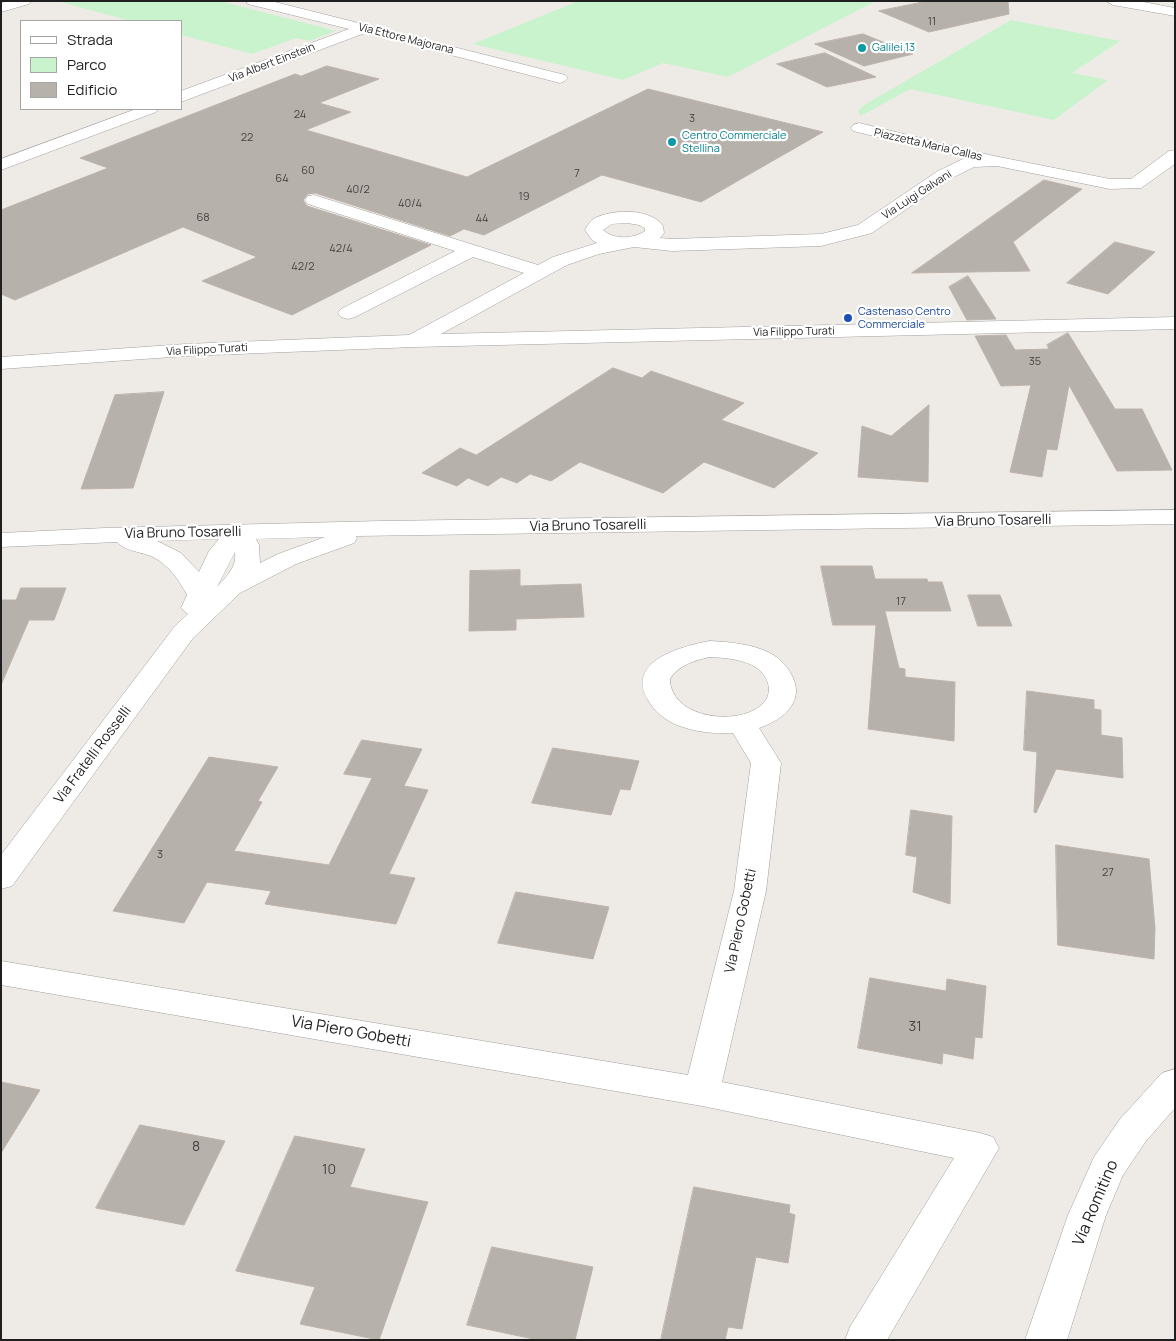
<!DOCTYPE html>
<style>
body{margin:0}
#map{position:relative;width:1176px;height:1341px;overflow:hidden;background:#eeebe6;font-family:Manrope,sans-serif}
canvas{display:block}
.frame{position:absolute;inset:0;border:2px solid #1f1f1f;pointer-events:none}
.legend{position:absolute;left:20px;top:20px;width:162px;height:90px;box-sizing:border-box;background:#fff;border:1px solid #a5a5a5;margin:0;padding:6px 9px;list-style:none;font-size:15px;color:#1f1f1f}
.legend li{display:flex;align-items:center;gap:10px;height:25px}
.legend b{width:25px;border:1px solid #a5a5a5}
</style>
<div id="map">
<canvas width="1176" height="1341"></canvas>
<div class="frame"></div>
<ul class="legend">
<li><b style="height:6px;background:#fff"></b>Strada</li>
<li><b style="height:14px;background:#c8f3cc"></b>Parco</li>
<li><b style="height:14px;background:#b7b1ac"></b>Edificio</li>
</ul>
</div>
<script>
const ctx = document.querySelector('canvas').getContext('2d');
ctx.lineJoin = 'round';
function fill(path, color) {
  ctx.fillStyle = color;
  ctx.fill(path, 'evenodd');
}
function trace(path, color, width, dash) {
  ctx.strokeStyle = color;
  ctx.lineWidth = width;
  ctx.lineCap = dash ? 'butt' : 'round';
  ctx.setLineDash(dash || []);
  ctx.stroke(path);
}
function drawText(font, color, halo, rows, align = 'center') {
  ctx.font = font + ' Manrope,sans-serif';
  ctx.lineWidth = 4.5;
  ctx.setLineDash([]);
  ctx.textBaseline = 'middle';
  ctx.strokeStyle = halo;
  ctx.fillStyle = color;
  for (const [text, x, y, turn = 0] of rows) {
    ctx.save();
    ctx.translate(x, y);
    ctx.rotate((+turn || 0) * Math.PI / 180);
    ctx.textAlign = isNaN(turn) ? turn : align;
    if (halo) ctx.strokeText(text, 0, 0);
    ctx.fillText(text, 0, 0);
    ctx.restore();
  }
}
fill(new Path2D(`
 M57,1H220L336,31L309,41L296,38L252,54L181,35V21H131Z
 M578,1H876L728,77L663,63L623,80L473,44Z
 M1011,20L1120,41L1072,73L1108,80L1054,120L910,89L861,116L858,111L864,105Z`), '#c8f3cc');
const building = new Path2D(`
 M928,1H1008L1009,14L929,32L879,11Z
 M863,34L913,54L864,66L815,44Z
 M825,53L876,77L827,87L777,64Z
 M327,66L379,79L319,103L351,112L306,130L467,177L648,89L823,132L701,202L602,175L484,235L464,229L450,236L315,193L308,194L303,200L307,206L431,245L292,315L202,281L257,257L183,227L15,300L1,294V210L108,168L80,158L295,74L301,76Z
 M1044,180L1082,189L1013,242L1030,271L912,273Z
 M1115,242L1155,252L1108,294L1067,283Z
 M968,276L996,319L967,320L949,287Z
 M1068,333L1115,409H1142L1172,470L1117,471L1069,385L1057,450L1047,449L1042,477L1010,472L1031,385L1001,386L975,336L1006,335L1015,350L1049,349L1047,345Z
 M613,368L642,378L651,371L744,403L721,420L818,453L774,488L704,462L663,493L580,462L551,481L530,474L517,483L501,477L488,486L468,478L457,486L422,473L460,448L476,455Z
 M164,392L133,488L81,489L115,395Z
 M929,405L928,482L858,477L862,426L891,436Z
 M821,566H872L875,579H927L928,582H942L951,611H885L899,668L905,669V677L955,682L954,741L868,729L876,625H833Z
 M520,570V586L581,584L584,617L516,619V630L469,631L470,571Z
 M21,588H66L54,620H29L1,685V600H16Z
 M968,595H1000L1012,626H978Z
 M1027,691L1094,700V709L1101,710V735L1122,738L1123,778L1056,769L1036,813L1034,812L1037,752L1024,750Z
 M362,740L422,749L404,786L428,790L389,874L415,878L396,924L265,904L271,891L207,882L184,923L113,911L209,757L278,767L258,801L262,802L234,851L329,865L372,778L344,774Z
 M553,748L639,761L630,790L620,789L611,815L532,803Z
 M911,810L952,816L950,904L913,892L917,857L906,855Z
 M1056,845L1149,859L1155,928L1154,959L1058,945Z
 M516,892L609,907L593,959L498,943Z
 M870,978L946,991L947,979L986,986L982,1038L975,1037L973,1059L943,1053L942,1064L858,1048Z
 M1,1082L40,1090L1,1153Z
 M140,1125L225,1141L184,1225L96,1208Z
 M295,1136L365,1149L350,1187L428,1202L379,1340L300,1324L315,1287L236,1271Z
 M694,1187L790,1205L789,1213L795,1215L788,1263L756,1257L742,1329L728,1327L725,1340H661Z
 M492,1247L593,1267L575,1340H538L467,1325Z`);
fill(building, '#b7b1ac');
trace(building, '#beb3aa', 1);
const minor = new Path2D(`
 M9,1H31L29,4L1,12V3Z
 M246,1H271L565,75L568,78L565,81L560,83L365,33L181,102V91L349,29L248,4Z
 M1106,1H1138L1175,8V16L1113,5Z
 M136,109H158L156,112L1,170V159Z
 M859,123L994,156L1110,179H1131L1169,151L1175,150V164L1141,188L1110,189L997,166L974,167L950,179L872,233L821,246L672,251L634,247L599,254L567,265L441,334L1175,317V329L414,347L186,356L1,369V357L186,344L409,335L524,273L473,257L355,317L348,319L341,317L338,313L341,309L455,251L308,204L305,200L308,196L314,195L538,265L553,257L597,243L592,240L585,230C588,225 590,221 595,218C613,209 651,208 663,226L664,233L660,238L672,239L821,234L858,225L938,171L965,158L853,131L851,128L853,125ZM627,223L639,225L645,228V231C633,239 614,240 603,230L612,224Z
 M1175,510V524L356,536L357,538L354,543L296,564L240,593L193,638L12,886L1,889V855L175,626L188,614L181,608L187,595C179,580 170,566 153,557C143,552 124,551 117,542L1,547V533L105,528L381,521ZM325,537L278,554L260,563L259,545L256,539ZM219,539L209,551L199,572L181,553L157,541ZM235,552C237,567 227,576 217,587Z
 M710,641C730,642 752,644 770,653C779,658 785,664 790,672C807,700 785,719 759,728L781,763L766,891L722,1082L980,1133L993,1137L999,1148L887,1340H845L850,1327L954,1158L702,1106L1,985V961L688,1075L734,891L751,763L733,733C714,734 695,732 677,725C665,720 654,711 648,700C625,661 682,646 710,641ZM710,657C732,658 767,661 769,689C769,699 762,706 754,710C727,725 670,715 670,679C678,665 696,660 710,657Z
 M1175,1069V1108L1146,1141L1123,1175L1106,1215L1067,1340H1025L1068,1215L1094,1157L1120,1119L1162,1073Z`);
trace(minor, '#a0a0a0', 1);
fill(minor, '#fff');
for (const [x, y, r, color] of [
 [862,48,5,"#0f9aa8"],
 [672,142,5,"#0f9aa8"],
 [848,318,5,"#1a4fb4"]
]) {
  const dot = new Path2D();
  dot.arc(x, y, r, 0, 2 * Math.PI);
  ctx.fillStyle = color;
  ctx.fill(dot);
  trace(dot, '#fff', 2);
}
drawText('11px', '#454442', null, [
 ["11",932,22],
 ["24",300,115],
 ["3",692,119],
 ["22",247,138],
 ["60",308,171],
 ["7",577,174],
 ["64",282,179],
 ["40/2",358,190],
 ["19",524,197],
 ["40/4",410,204],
 ["68",203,218],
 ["44",482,219],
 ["42/4",341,249],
 ["42/2",303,267],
 ["35",1035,362],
 ["17",901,602],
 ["3",160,855],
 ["27",1108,873]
]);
drawText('11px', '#1f1f1f', '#fff', [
 ["Via Ettore Majorana",406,39,14],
 ["Via Albert Einstein",272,63,-21],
 ["Piazzetta Maria Callas",928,145,13],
 ["Via Luigi Galvani",917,195,-33],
 ["Via Filippo Turati",794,332,-1],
 ["Via Filippo Turati",207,350,-3]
]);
drawText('11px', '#0d838f', '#fff', [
 ["Galilei 13",872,48],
 ["Centro Commerciale",682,136],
 ["Stellina",682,149]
], 'left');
drawText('11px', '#164399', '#fff', [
 ["Castenaso Centro",858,312],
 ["Commerciale",858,325]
], 'left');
drawText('14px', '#1f1f1f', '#fff', [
 ["Via Bruno Tosarelli",993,521,-1],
 ["Via Bruno Tosarelli",588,526,-1],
 ["Via Bruno Tosarelli",183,533,-1],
 ["Via Fratelli Rosselli",93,755,-53],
 ["Via Piero Gobetti",741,921,-78]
]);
drawText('14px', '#454442', null, [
 ["31",915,1027],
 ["8",196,1147],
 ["10",329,1170]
]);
drawText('16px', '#1f1f1f', '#fff', [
 ["Via Piero Gobetti",351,1032,10],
 ["Via Romitino",1096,1203,-67]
]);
</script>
